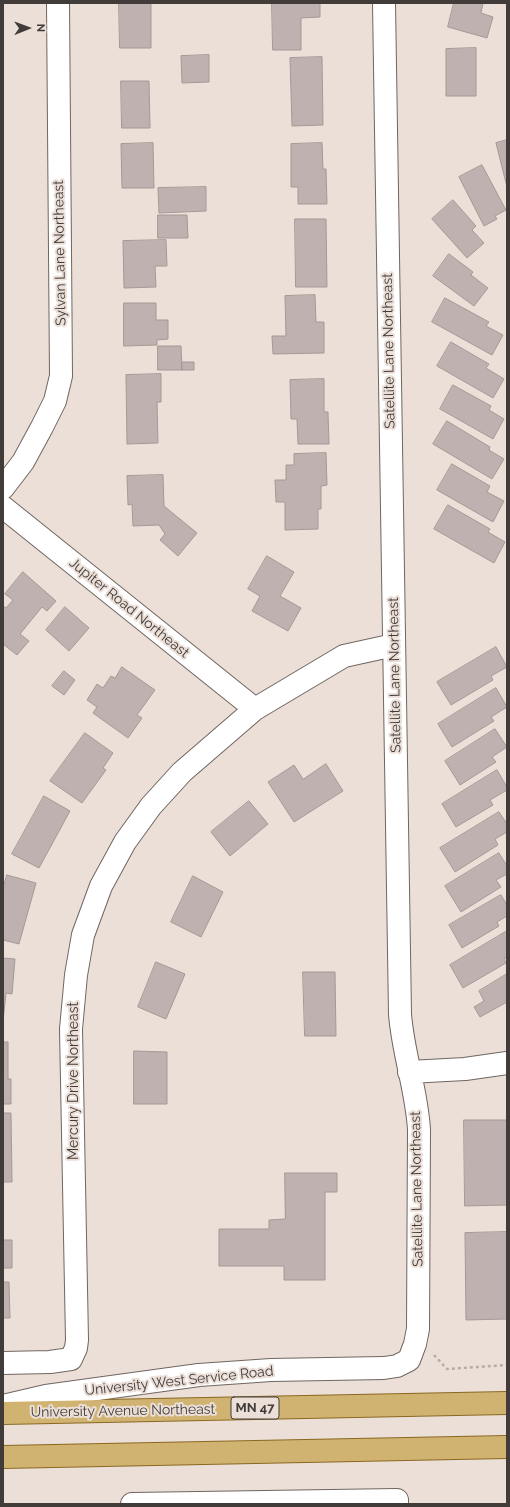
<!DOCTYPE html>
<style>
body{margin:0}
#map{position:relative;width:510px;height:1507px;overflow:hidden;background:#ebdfd8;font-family:Raleway,sans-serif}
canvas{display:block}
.frame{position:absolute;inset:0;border:4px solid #413c39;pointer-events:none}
.north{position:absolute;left:8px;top:8px;width:40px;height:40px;-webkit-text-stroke:3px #ebdfd8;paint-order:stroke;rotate:89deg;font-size:11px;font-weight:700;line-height:16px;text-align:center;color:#413c39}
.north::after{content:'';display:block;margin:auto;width:14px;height:18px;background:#413c39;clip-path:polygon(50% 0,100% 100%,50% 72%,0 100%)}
</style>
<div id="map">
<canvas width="510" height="1507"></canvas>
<div class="frame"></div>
<div class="north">N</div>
</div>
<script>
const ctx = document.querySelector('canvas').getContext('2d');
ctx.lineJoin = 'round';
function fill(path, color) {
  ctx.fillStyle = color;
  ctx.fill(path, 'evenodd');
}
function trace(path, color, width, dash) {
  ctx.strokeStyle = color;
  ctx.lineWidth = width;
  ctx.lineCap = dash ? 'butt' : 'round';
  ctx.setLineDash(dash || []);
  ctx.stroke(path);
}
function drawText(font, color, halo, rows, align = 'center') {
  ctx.font = font + ' Raleway,sans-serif';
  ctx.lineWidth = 4;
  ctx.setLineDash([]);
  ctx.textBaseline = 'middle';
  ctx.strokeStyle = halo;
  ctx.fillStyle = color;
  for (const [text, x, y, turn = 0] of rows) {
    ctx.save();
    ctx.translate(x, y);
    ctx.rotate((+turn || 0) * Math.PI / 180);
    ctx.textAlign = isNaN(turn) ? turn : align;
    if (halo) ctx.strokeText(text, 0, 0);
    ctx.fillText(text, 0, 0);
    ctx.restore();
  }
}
const building = new Path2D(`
 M119,3H151V48H120Z
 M272,3H320V17L301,18V50H273Z
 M454,3H483L481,13L493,17L487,38L448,27Z
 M476,48V96H446V49Z
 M209,55V82L182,83L181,56Z
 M322,57L323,125L292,126L290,58Z
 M121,81H149L150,128H122Z
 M507,140V187L496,143Z
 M153,143L154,188H122L121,144Z
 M322,143L323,169H326L327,204H298V187H291V144Z
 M482,165L506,210L495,216L497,219L484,226L459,177Z
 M206,187V211L159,213L158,188Z
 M453,200L476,226L472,230L484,243L467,258L432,219Z
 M158,215H187L188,238H158Z
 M295,219H326L327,287H296Z
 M166,240L167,266H155L156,287L124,288L123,241Z
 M449,254L473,272L471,275L488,288L474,306L433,276Z
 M315,295L316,322H324V353L273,354L272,336H286L285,296Z
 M445,298L489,322L486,326L503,335L492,355L432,322Z
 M124,303H156V320H168V339L157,340V345L124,346Z
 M451,342L489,364L486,368L504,379L493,398L437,366Z
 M158,346H181L182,370H158Z
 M182,362H194V370H182Z
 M161,374V402H157L158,443L127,444L126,375Z
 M324,379V412H328L329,444H298L297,419H291L290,380Z
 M453,385L491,406L489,410L504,419L493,439L440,409Z
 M447,421L490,447L489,450L504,459L492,479L433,444Z
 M326,453L327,485L321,486V509H318V529L285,530V502H276L275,480H286V465H294V454Z
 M452,464L490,486L487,492L504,501L493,522L437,490Z
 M163,475L164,506L197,533L178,556L160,540L165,534L159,525L133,526L132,504L128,505L127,476Z
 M448,505L490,529L488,532L505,542L494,563L434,529Z
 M267,556L294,572L280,596L301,608L288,631L252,611L260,596L248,589Z
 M23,572L56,601L47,611L42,607L20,634L29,641L17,655L3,644V606L6,608L13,600L5,594Z
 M65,607L89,628L69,651L46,630Z
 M496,647L507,667L491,676L493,680L451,705L437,682Z
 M122,667L155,690L137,715L142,718L128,738L93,713L97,707L87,700L97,684L103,688L111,676L115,678Z
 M64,671L75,680L64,695L52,686Z
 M496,688L507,707L491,717L494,721L452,747L438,724Z
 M495,729L507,747L492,757L496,762L460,785L445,761Z
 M85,733L113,753L103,768L106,770L82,803L50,781Z
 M326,764L343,791L294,822L268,782L294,765L303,779Z
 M497,770L507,787V790L490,800L493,805L456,827L442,804Z
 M44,796L70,811L39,868L12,854Z
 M249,801L268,824L230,856L211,832Z
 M499,812L507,824V832L495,839L498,845L455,872L440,848Z
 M499,853L507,866V874L496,880L501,887L461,912L445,886Z
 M7,875L36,883L19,944L3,940V889Z
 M193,876L223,892L201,937L171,922Z
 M501,895L507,905V916L497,922L499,926L462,948L449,925Z
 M507,931V957L504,959L506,963L463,988L450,965Z
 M3,958L15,959L12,994L6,993L3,1021Z
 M156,962L185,974L166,1019L138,1007Z
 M303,972H335L336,1036H305Z
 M507,974V1002L480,1017L474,1007L484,1001L479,991Z
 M3,1042H8V1079H11V1104H3Z
 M134,1051L167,1052V1104H134Z
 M3,1113H11L12,1182H3Z
 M464,1120H507V1205L465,1206Z
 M285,1173H337V1192H325V1280H284V1266H219V1229H269V1220L285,1219Z
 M3,1225V1240H12V1268H3Z
 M507,1232V1319L466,1320L465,1233Z
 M3,1282H9L10,1318H3Z`);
fill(building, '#bfb1af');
trace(building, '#a59896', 1);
const street = new Path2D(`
 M3,488L23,462L42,427L55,401L61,376L58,3
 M3,507L255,709
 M409,1072L465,1069L507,1063
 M3,1363L50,1362L71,1359L76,1348L77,1340L71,1029L76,975L83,935L101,886L125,842L151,806L182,772L255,709L344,656L394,645
 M3,1406L46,1396L199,1375L271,1370L384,1368L397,1366L409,1360L415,1344L418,1329L419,1130C417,1091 403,1054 400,1014L384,3
 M132,1504L397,1500V1504`);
const primary = new Path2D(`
 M3,1413L507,1403
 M3,1457L507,1447`);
trace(street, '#706660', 24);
trace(primary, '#8a6820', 24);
trace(new Path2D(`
 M434,1355L447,1369L507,1365`), '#b7ada7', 2.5, [3, 3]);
trace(street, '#fff', 22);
trace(primary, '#d1b371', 22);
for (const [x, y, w] of [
 [255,1408,48]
]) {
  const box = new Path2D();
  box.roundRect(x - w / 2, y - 11, w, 22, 3);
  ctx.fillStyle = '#ebdfd8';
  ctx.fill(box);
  trace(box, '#413c39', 1);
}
drawText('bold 13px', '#413c39', null, [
 ["MN 47",255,1408]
]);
drawText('14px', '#413c39', '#ebdfd8', [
 ["Sylvan Lane Northeast",60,253,-91],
 ["Satellite Lane Northeast",389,351,-91],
 ["Jupiter Road Northeast",129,608,39],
 ["Satellite Lane Northeast",395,675,-91],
 ["Mercury Drive Northeast",74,1081,-90],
 ["Satellite Lane Northeast",417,1189,-91],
 ["University West Service Road",179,1381,-6],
 ["University Avenue Northeast",123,1411,-1]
]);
</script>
